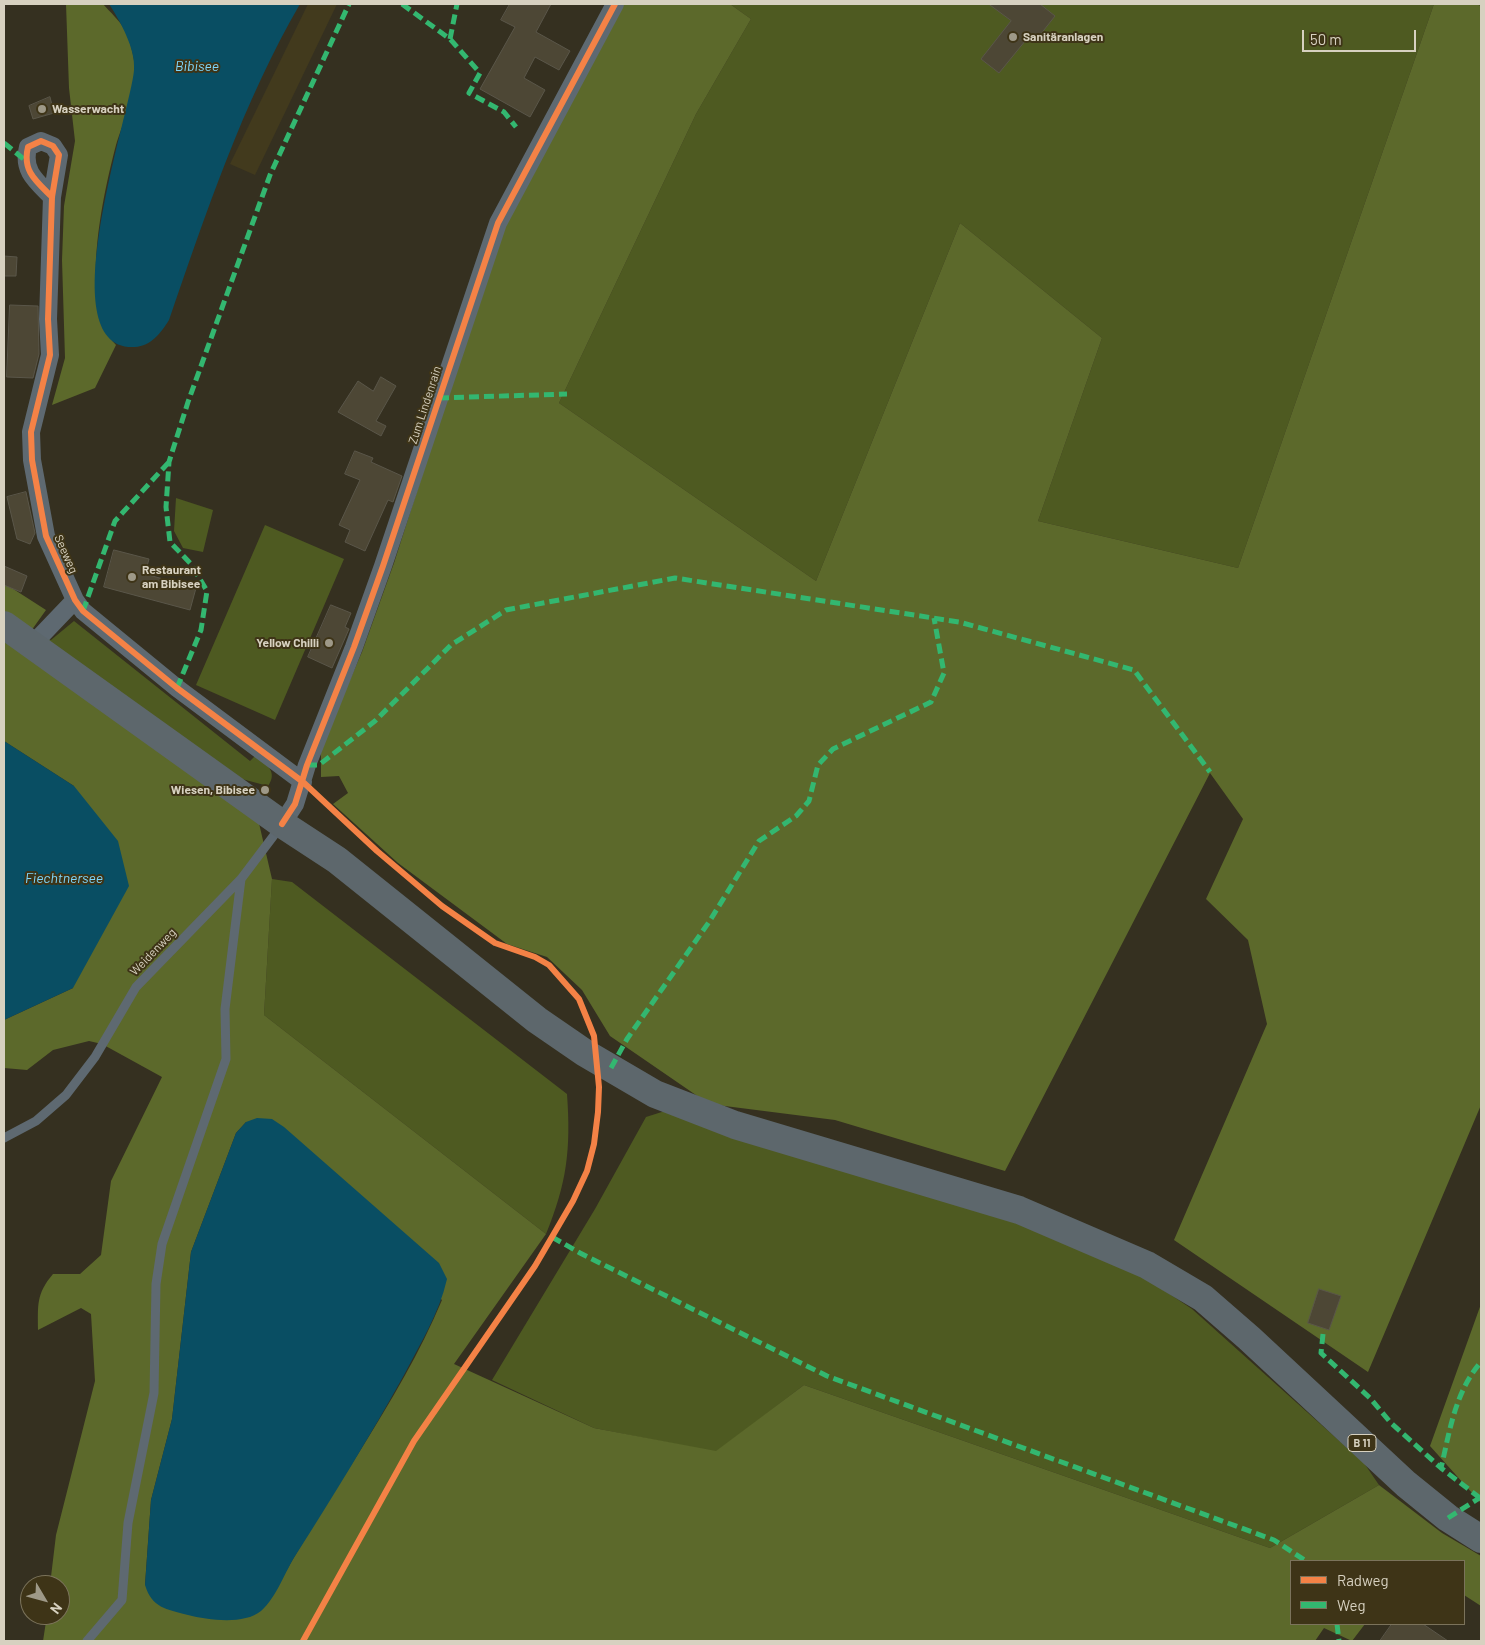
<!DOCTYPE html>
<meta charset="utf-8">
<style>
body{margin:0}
#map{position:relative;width:1485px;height:1645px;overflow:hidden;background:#353020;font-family:Barlow,sans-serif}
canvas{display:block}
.frame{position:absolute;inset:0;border:5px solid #d7d1c0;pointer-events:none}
.legend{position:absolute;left:1290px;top:1560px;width:175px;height:65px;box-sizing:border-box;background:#3e3417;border:1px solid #7b735b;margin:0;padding:6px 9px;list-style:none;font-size:15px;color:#d7d1c0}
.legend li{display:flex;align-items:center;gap:10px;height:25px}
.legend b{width:25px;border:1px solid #7b735b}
.north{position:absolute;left:20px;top:1575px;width:50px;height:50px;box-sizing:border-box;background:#3e3417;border:1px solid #7b735b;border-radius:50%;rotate:127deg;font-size:14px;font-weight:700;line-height:20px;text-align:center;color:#d7d1c0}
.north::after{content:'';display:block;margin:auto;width:18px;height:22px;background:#9e9988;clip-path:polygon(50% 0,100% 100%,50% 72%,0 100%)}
.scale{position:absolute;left:1302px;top:30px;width:114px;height:22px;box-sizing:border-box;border:2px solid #d7d1c0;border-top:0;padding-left:6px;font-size:15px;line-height:18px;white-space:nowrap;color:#d7d1c0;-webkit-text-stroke:4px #3e3417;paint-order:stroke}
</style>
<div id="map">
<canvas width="1485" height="1645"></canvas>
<div class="frame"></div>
<ul class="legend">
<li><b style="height:6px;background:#f48246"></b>Radweg</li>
<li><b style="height:6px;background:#33b770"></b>Weg</li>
</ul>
<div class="north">N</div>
<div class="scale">50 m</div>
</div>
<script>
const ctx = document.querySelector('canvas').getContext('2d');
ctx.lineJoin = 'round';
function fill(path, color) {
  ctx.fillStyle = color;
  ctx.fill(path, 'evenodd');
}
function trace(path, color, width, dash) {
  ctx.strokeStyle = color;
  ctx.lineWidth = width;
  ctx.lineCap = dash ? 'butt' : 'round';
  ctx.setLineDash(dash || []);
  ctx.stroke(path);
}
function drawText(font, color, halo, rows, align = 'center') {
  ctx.font = font + ' Barlow,sans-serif';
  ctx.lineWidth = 4;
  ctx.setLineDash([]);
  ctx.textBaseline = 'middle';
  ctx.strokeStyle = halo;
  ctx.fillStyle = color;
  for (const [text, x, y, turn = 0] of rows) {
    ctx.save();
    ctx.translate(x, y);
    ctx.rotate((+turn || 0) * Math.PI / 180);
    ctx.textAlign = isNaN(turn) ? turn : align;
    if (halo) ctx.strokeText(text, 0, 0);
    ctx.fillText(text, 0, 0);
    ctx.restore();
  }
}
fill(new Path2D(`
 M730,4H1434L1238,568L1038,521L1102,338L960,223L816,581L559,403L696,114L751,19Z
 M176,498L213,510L203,552L183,548L174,531Z
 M265,525L344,559L275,720L196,685Z
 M74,621L250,761L255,756C267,764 278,772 268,786L242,779L31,631L51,640Z
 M272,879L292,882L567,1094C571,1149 567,1183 546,1234L264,1015Z
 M668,1110L1015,1219L1141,1275L1192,1309L1364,1463L1379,1485L1270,1548L804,1385L716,1452L594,1428L492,1380L595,1209L646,1117Z`), '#4e5a21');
fill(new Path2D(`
 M66,4H103C110,12 120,21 125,30C130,39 134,57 135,67C137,91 123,123 116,145C103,195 78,304 116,345L95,388L52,405L65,358L62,260L64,206L75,141L69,88Z
 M620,4H730L751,19L696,114L559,403L816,581L960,223L1102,338L1038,521L1238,568L1434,4H1476L1481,6V1105L1368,1372L1174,1240L1267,1024L1248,940L1206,899L1243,819L1210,773L1005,1171L835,1120L709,1104L610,1036L582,990L547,957L507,944L398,863L333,804L348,793L339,776L321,777V747L362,652L394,563L502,225Z
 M4,583L46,610L31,631L4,613Z
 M4,639L258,819L272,879L264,1015L546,1234L454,1364L594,1428L716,1451L804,1385L1270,1548L1379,1485L1442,1533L1481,1556V1606L1464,1595V1561H1291V1624H1365L1352,1641L1324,1628L1315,1641H43L47,1615H60V1585H50L56,1535L95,1381L91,1314L81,1308L38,1330C38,1305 36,1294 53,1274H80L101,1255L111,1181L162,1077L102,1044L89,1041L53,1050L27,1070L4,1068V1020L73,988L74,786L4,741ZM246,1122L442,1300C398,1405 326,1495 273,1595L145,1585L151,1500L172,1419L191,1252L236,1133Z
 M1481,1304V1503L1430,1446Z`), '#5c692b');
fill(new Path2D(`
 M308,4H337L255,175L230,164Z`), '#423a1d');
fill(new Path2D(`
 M109,4H300C243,102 206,213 169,320C161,333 151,346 135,347C47,352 131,112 134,70C136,49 120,21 109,4Z
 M4,741L74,786L118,841L129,886L73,988L4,1020Z
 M257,1118L272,1119L284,1127L439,1263L447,1279C439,1314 420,1344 404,1375C370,1436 334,1495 297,1553C285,1571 277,1597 261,1611C244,1625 208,1620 188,1615C166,1609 152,1608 145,1585L151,1500L172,1419L191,1252L236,1133L246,1122Z`), '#094e63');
const building = new Path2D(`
 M510,4H551L536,32L570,51L559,70L535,57L524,78L545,90L530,117L480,89L515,27L501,20Z
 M989,4H1040L1055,16L1036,40L1030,35L999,73L981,59L1011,21Z
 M50,97L54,113L33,119L29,106Z
 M4,256L17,257L16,276H4Z
 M10,305L38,306L39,354L33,378L7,377Z
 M381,377L396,386L376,421L386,426L381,436L338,412L358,381L373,391Z
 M355,451L373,458L371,462L402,476L393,502L388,500L365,551L345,542L350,530L339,525L360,480L345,474Z
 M26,492L35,533L30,544L17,539L7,497Z
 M114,550L149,559L145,574L196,588L190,610L104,587Z
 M4,566L27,576L21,592L4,585Z
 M331,605L351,613L345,627L349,629L332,668L308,657Z
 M1319,1289L1341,1296L1329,1330L1308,1323Z
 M1392,1624H1423L1448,1641H1380Z`);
fill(building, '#4d4735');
trace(building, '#5a5649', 1);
trace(new Path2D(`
 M4,1138L36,1121L66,1095L95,1057L136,987L241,879L281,826
 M87,1641L122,1600L128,1523L154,1393L156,1284L162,1244L226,1059L225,1009L241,879`), '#5e6971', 9);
trace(new Path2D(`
 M52,197C36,181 22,171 28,147L41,141L53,146L59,155L52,197L48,319L50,355L31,432L32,460L46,536L75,600L83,611L177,688L303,782
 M32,645L75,600
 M282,824L295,804L307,765L354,647L383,566L498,223L615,4`), '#5e6971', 18);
trace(new Path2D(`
 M4,625L282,824L337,860L537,1020L585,1053L655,1094L735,1125L1019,1210L1147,1265L1203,1298L1249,1338L1406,1484L1448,1518L1481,1539`), '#5d676c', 28);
trace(new Path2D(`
 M402,4L450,39L480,73L469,93L504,112L516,127
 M450,39L457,4
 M4,143L25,160
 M439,398L567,394
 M83,611L115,521L169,462
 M177,688L201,630L207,591L191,564L170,542L166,507L169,462L188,402L270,175L349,4
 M307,765H319L375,721L451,645L506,610L675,578L959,622L1134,670L1210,772
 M611,1068L627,1039L709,922L759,841L796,816L809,801L818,765L833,749L931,702L944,673L934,618
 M552,1237L580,1253L827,1376L1274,1540L1306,1561
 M1323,1334L1321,1353L1370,1398L1391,1423L1441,1468
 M1480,1498L1441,1468C1450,1430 1455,1392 1481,1362
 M1448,1518L1481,1497
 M1337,1624L1339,1641`), '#33b770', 5, [10, 5]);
trace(new Path2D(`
 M52,197C36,181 22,171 28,147L41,141L53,146L59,155L52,197L48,319L50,355L31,432L32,460L46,536L75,600L83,611L177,688L303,782L377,851L442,906L495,943L535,957L549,965L579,999L594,1036L599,1087L598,1112L594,1144L587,1171L573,1201L535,1266L414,1441L303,1641
 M282,824L295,804L307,765L354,647L383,566L498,223L615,4`), '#f48246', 6);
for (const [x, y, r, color] of [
 [1013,37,5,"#9e9988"],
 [42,109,5,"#9e9988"],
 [132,577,5,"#9e9988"],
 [329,643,5,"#9e9988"],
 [265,790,5,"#9e9988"]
]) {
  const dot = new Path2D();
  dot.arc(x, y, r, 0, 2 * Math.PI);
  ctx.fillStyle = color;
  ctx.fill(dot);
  trace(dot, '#3e3417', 2);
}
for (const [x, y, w] of [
 [1362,1443,28]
]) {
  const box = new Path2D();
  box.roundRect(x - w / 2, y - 8.5, w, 17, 4);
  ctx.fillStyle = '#3e3417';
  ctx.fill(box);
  trace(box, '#d7d1c0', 1);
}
drawText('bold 11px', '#d7d1c0', null, [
 ["B 11",1362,1443]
]);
drawText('bold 12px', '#d7d1c0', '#3e3417', [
 ["Sanitäranlagen",1023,37],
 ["Wasserwacht",52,109],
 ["Restaurant",142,570],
 ["am Bibisee",142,584],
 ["Yellow Chilli",319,643,"right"],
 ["Wiesen, Bibisee",255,790,"right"]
], 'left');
drawText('12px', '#d7d1c0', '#3e3417', [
 ["Zum Lindenrain",425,405,-72],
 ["Seeweg",66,554,66],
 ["Weidenweg",153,952,-46]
]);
drawText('italic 14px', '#7ed7fd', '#3e3417', [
 ["Bibisee",197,66],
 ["Fiechtnersee",64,878]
]);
</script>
